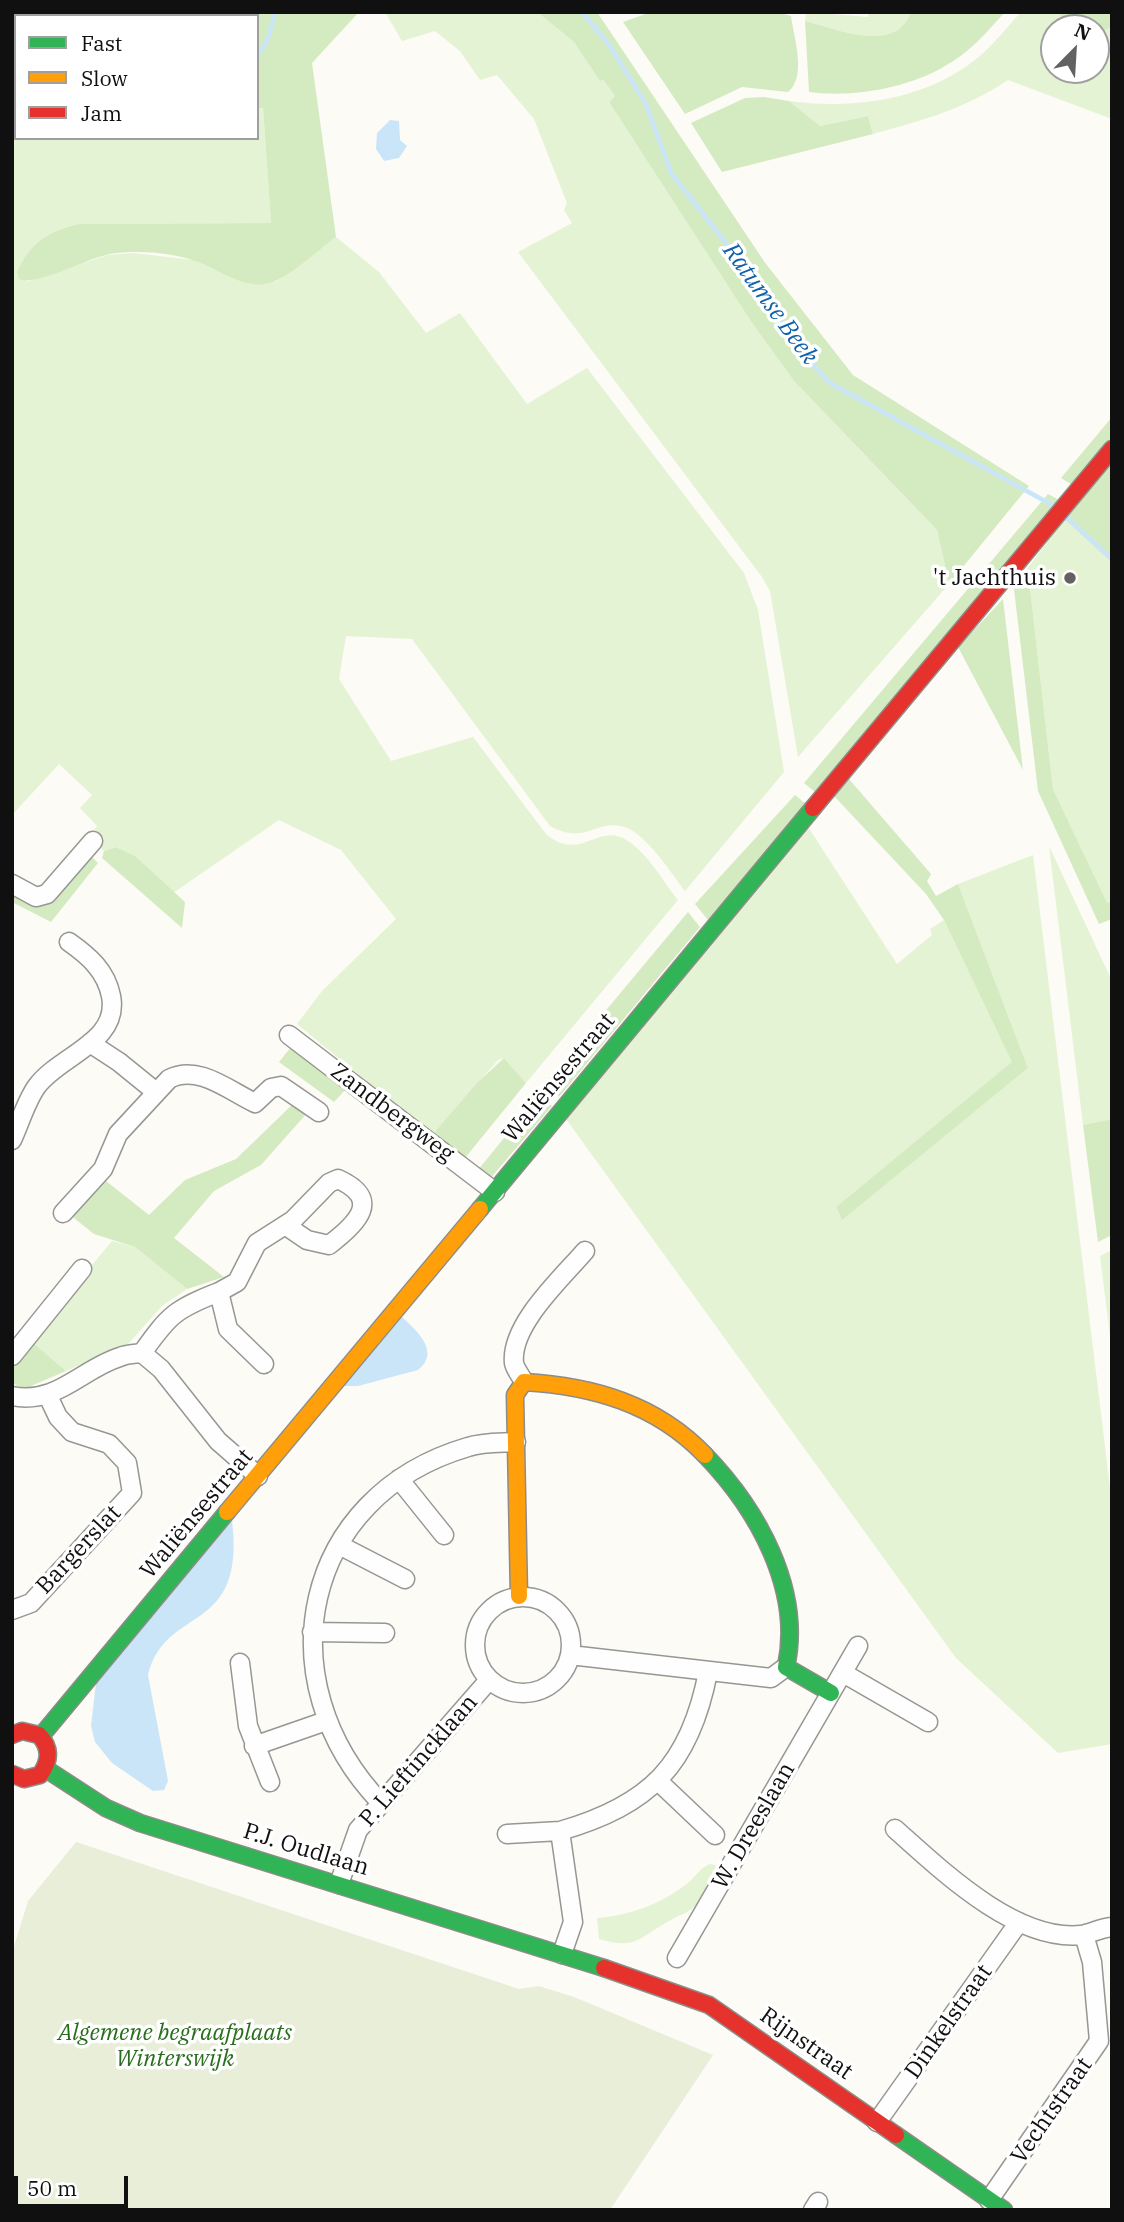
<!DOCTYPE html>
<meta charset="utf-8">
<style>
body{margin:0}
#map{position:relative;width:1124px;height:2222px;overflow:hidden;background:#fcfbf5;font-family:"IBM Plex Serif",serif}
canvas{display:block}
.frame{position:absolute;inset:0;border:14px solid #101010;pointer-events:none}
.legend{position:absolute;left:14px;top:14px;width:245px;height:126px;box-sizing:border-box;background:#fff;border:2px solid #9f9f9f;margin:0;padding:9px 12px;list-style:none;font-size:21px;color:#101010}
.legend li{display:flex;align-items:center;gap:14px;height:35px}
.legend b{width:35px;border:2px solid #9f9f9f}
.north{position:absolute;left:1040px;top:14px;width:70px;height:70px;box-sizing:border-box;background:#fff;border:2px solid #9f9f9f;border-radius:50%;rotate:24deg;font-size:19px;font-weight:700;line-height:28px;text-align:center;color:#101010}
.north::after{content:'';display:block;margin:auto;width:24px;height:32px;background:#636260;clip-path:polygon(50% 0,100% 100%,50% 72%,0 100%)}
.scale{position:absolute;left:14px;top:2176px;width:114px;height:32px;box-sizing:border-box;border:4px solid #101010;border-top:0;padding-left:9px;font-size:21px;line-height:24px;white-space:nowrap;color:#101010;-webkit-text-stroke:5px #fff;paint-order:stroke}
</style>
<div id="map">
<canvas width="1124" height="2222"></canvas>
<div class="frame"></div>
<ul class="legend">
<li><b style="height:9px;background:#30b455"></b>Fast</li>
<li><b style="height:9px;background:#ff9f0a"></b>Slow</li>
<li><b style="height:9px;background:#e5322d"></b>Jam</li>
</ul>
<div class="north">N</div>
<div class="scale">50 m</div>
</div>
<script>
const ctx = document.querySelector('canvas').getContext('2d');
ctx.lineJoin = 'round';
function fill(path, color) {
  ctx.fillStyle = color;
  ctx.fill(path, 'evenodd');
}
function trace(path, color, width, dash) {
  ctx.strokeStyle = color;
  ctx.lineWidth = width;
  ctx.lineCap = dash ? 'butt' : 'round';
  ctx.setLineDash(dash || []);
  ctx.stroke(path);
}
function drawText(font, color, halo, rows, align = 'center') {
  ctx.font = font + ' "IBM Plex Serif",serif';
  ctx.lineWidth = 7;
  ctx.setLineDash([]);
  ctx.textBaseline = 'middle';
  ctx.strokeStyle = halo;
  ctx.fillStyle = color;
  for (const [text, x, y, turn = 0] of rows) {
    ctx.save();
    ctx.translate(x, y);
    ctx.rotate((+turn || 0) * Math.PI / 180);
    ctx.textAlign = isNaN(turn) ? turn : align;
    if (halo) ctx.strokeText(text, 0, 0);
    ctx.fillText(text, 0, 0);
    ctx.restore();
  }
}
fill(new Path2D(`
 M12,12H201L189,16H16V29L12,28Z
 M385,12H537L574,42L600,80L603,78L615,96L609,102L752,323L794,381L937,530L949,584L798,757L770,591L762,577L518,252L572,223L564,210L567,203L534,119L497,75L480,80L460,51L435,31L402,41Z
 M806,12L868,17L869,12H911C895,55 838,29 805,21Z
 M1021,12H1060L1061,28H1054V70H1096V37L1112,26V119L1008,80C967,108 921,121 873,134L868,116L820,126L789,101C854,110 929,100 981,55C996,42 1008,26 1021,12Z
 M257,108H263L271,223L79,224C38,233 41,246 26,282L108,255L133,253L194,260L250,284H265L277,281L336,237L379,272L426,333L460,313L527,404L587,368L744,573L758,610L784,772L685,891C671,873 646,833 624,827C596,818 587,846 550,826L412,639L346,636L339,679L391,761L473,737L546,834C579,862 597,825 623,838C646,850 662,880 678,900L526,1083L504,1058L498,1060L432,1135L297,1024L322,991L396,919L341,850L279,820L173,893L135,856L116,847L104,851L89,837L97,826L80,808L92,795L59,764L12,815V116H16V138H257Z
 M1064,519L1112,563V902L1107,904L1053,789L1029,581L1020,579Z
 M808,827L897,964L932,935L930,929L944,920L1013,1062L836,1207L842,1219L1028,1068L958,884L1033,855L1112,1504V1744L1058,1753L956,1658L566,1119Z
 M1049,846L1112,981V1119L1083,1125Z
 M112,1241L135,1247L187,1289L162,1306L129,1343L66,1371L30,1340Z
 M1112,1250V1352L1100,1256Z
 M710,1864L719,1866C712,1878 706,1892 697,1904C690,1913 678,1915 669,1921C638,1938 637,1950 599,1939L597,1918C629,1916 664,1903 689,1882C697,1875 700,1868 710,1864Z`), '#e4f3d4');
fill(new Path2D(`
 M201,12H359L312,63L336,237C319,249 285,282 265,284C241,288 217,268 195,261C169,252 137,250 110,254C88,258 35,287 19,279L17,272C29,244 50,230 79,224L271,223L263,108H257V16H189Z
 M537,12H597L766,264L853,375L1029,486L949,584L937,530L794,381L752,323L609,102L615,96L603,79L600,81L574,42Z
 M651,12H777L791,16C794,38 807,77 788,92L742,87L685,114L623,22Z
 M911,12H1005C987,32 969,53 945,66C909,88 851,98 809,92L805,21C838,29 895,55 911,12Z
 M1060,12H1112V26L1096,37V28H1061Z
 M12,28L16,29V116H12Z
 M764,97L789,101L820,126L868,116L873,134L722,172L691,123L745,98Z
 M1112,417V439L1074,486L1061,478Z
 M1112,459V563L1064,519Z
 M1048,494L1061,501L815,792L804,783Z
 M1020,579L1029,580L1053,789L1107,903L1112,902V919L1099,924L1038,791L1013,581Z
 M1003,599L1023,770L958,647Z
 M849,779L931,874L927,881L936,896L958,884L1028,1068L842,1220L836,1207L1012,1062L944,920L926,894L834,796Z
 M795,795L806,804L708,920L695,904Z
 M116,847L135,856L185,902L182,928L102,858L104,851Z
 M86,851L98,863L51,922L12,902V884L36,897Z
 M688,912L700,927L559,1097L547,1081Z
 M291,1047L347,1088L334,1102L279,1062Z
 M504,1058L526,1083L465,1158L432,1135L477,1083Z
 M539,1095L552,1106L489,1180L478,1170Z
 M295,1102L308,1112L261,1165L214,1191L174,1238L224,1277L187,1289L135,1247L94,1234L69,1214L101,1177L149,1215L185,1180L236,1159Z
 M1112,1119V1235L1098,1242L1083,1125Z
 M30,1340L66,1371L24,1389L12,1383V1360Z`), '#d4ebc1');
fill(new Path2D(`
 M76,1842L519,1989L539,1986L574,1997L713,2055L610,2210H12V1953L28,1901Z`), '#e8eed8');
fill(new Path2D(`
 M390,120L399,121L400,140L407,146L399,158L384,161L376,149L377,133Z
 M402,1317C417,1331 441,1352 418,1370L358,1386H343Z
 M232,1520C246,1637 166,1603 148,1675L168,1781L164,1790L153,1791L112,1763L95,1742L91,1726L96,1683Z`), '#cae5f8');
trace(new Path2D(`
 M582,12L610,46L646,104L671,173L740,261L805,357L830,383L1054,506
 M257,56L268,39L275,12
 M12,61L16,62
 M1066,517L1112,559`), '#cae5f8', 4.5);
const street = new Path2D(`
 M12,884L36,897L47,894L93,841
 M289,1035L495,1192
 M90,1043L119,1062L156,1092
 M12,1140C20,1123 26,1101 37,1086C60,1055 120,1042 111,996C106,971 89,956 69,942
 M63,1213L103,1169L118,1134L169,1079C198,1064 228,1090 255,1103L271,1088L281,1086L319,1112
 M219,1292L237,1282L257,1243L293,1220L329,1183L338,1179C382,1199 358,1223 329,1245L307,1240L285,1225
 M142,1353C169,1315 175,1309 219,1292L228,1329L264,1364
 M12,1356L82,1269
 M524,1382C521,1376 515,1369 514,1363C510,1325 562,1278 585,1251
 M12,1396C57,1405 81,1369 120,1357C126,1354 135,1354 142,1353L161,1369L218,1441L258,1476
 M399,1479L444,1535
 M339,1545L405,1579
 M475 1645a48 48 0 1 1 96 0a48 48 0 1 1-96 0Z
 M12,1610L31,1603L132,1493L127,1463L109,1444L72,1432L58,1417L48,1396
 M312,1632L385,1633
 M570,1655L771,1678L786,1667
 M240,1663L248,1726L270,1782
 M843,1673L928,1722
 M254,1746L326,1721
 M658,1781L715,1835
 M381,1803C264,1681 301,1496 468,1447C483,1442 501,1443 516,1442
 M895,1829C940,1869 1015,1942 1081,1935C1090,1934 1100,1928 1112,1927
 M507,1834L560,1831
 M339,1884L358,1830L489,1680
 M562,1954L573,1922L560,1831C650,1805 690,1765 708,1672
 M677,1958L858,1646
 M877,2122L1019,1922
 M989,2200L1099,2041L1092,1962L1084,1935
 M813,2210L818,2202`);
const fast = new Path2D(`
 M480,1209L813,808
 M705,1455C757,1509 803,1589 786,1667L831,1693
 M41,1736L227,1512
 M46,1769L106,1808L140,1823L604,1968
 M896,2135L1004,2210`);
const slow = new Path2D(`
 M227,1512L480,1209
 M519,1596L515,1395L524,1382C593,1386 656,1404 705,1455`);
const jam = new Path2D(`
 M813,808L1112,449
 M12,1735L22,1731L39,1735C51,1748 50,1761 40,1775L24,1779L12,1774
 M604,1968L709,2005L896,2135`);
trace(street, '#969693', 21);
trace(fast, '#8d8c8a', 19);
trace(slow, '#8d8c8a', 19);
trace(jam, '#8d8c8a', 19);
trace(street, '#fffefe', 18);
trace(fast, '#30b455', 16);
trace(slow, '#ff9f0a', 16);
trace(jam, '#e5322d', 16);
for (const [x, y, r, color] of [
 [1070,578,7,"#636260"]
]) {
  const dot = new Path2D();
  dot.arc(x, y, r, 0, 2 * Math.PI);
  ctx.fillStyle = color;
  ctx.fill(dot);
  trace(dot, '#fff', 2.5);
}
drawText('23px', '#101010', '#fff', [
 ["'t Jachthuis",1056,578]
], 'right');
drawText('23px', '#101010', '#fff', [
 ["Waliënsestraat",559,1078,-50],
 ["Zandbergweg",392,1113,37],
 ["Waliënsestraat",197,1514,-50],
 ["Bargerslat",79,1550,-47],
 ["P. Lieftincklaan",419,1761,-49],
 ["W. Dreeslaan",754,1826,-60],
 ["P.J. Oudlaan",306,1850,17],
 ["Dinkelstraat",949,2022,-55],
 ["Rijnstraat",806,2044,35],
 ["Vechtstraat",1052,2111,-55]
]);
drawText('italic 23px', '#286d1b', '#fff', [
 ["Algemene begraafplaats",175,2033],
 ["Winterswijk",175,2059]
]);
drawText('italic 24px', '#1060aa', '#fff', [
 ["Ratumse Beek",770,304,54]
]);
</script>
